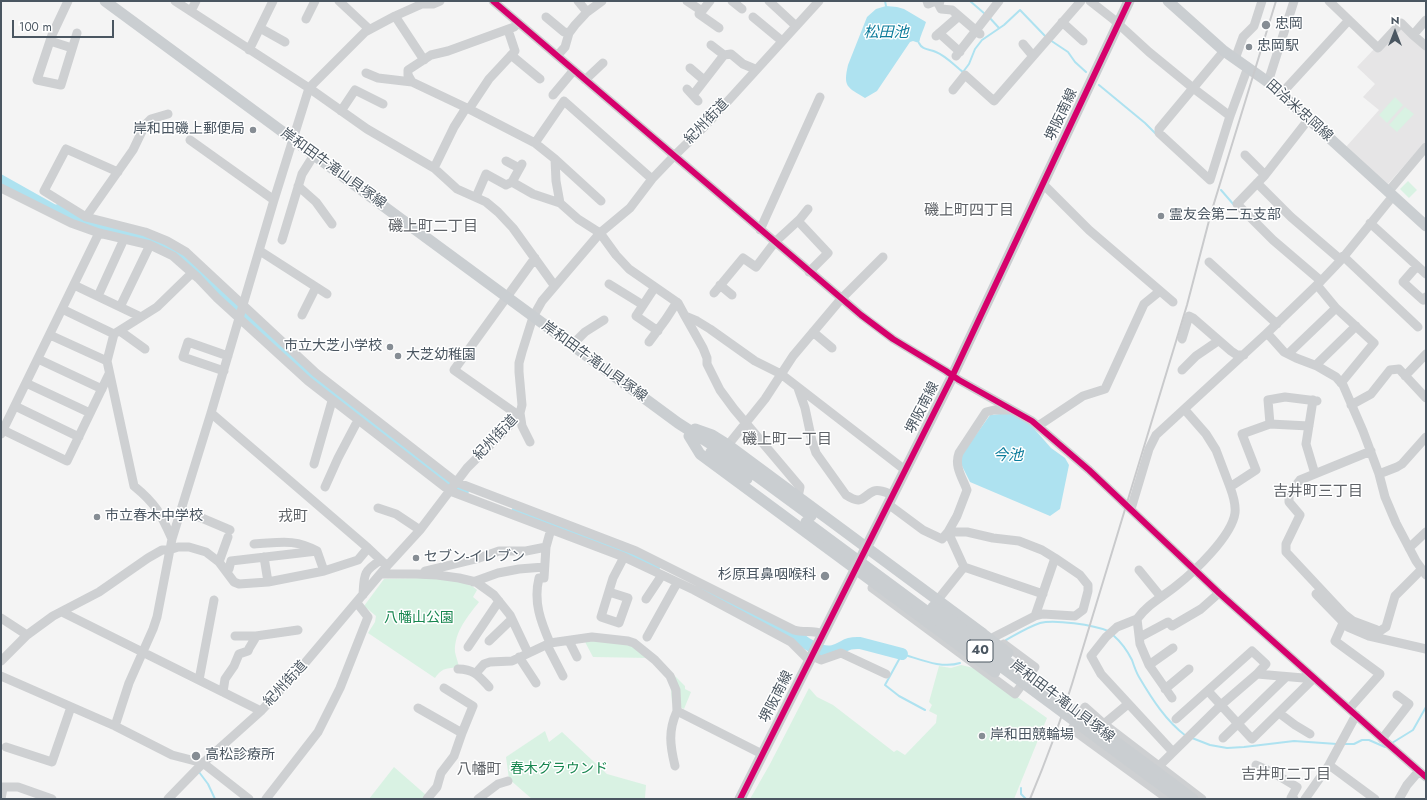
<!DOCTYPE html>
<meta charset="utf-8">
<style>
body{margin:0}
#map{position:relative;width:1427px;height:800px;overflow:hidden;background:#f4f4f4;font-family:Jost,sans-serif}
canvas{display:block}
.frame{position:absolute;inset:0;border:2px solid #4a5661;pointer-events:none}
.north{position:absolute;left:1375px;top:12px;width:40px;height:40px;-webkit-text-stroke:3px #fff;paint-order:stroke;rotate:0deg;font-size:11px;font-weight:700;line-height:16px;text-align:center;color:#4a5661}
.north::after{content:'';display:block;margin:auto;width:14px;height:18px;background:#4a5661;clip-path:polygon(50% 0,100% 100%,50% 72%,0 100%)}
.scale{position:absolute;left:12px;top:20px;width:102px;height:18px;box-sizing:border-box;border:2px solid #4a5661;border-top:0;padding-left:5px;font-size:12px;line-height:14px;white-space:nowrap;color:#4a5661;-webkit-text-stroke:3px #fff;paint-order:stroke}
</style>
<div id="map">
<canvas width="1427" height="800"></canvas>
<div class="frame"></div>
<div class="north">N</div>
<div class="scale">100 m</div>
</div>
<script>
const ctx = document.querySelector('canvas').getContext('2d');
ctx.lineJoin = 'round';
function fill(path, color) {
  ctx.fillStyle = color;
  ctx.fill(path, 'evenodd');
}
function trace(path, color, width, dash) {
  ctx.strokeStyle = color;
  ctx.lineWidth = width;
  ctx.lineCap = dash ? 'butt' : 'round';
  ctx.setLineDash(dash || []);
  ctx.stroke(path);
}
function drawText(font, color, halo, rows, align = 'center') {
  ctx.font = font + ' Jost,"Noto Sans JP",sans-serif';
  ctx.lineWidth = 3;
  ctx.setLineDash([]);
  ctx.textBaseline = 'middle';
  ctx.strokeStyle = halo;
  ctx.fillStyle = color;
  for (const [text, x, y, turn = 0] of rows) {
    ctx.save();
    ctx.translate(x, y);
    ctx.rotate((+turn || 0) * Math.PI / 180);
    ctx.textAlign = isNaN(turn) ? turn : align;
    if (halo) ctx.strokeText(text, 0, 0);
    ctx.fillText(text, 0, 0);
    ctx.restore();
  }
}
fill(new Path2D(`
 M1400,27L1426,50V141L1388,184L1345,148L1379,110L1363,97L1375,84L1357,67L1375,48Z`), '#e6e5e6');
fill(new Path2D(`
 M1395,97L1403,105L1387,123L1379,115Z
 M1405,107L1414,114L1397,132L1389,125Z
 M1408,181L1417,190L1409,198L1400,189Z
 M442,575L472,586L477,590L473,597L479,602C468,616 454,632 455,652C456,657 458,662 459,667C446,669 443,667 435,678L368,633L375,622L376,616L364,606L384,579L424,578Z
 M584,640L627,643L649,658L593,657Z
 M961,665L978,669L1047,718L1014,799H750L770,764L809,688L817,697L833,705L894,752L897,750L905,755L936,723L937,715L929,711L932,705L929,702L939,666L951,668Z
 M674,675L685,686V689L691,692L684,709L672,703L670,680Z
 M545,731L549,742L562,732L607,774L646,785L645,798L532,799L509,779L506,757Z
 M394,767L426,795L421,799H369Z`), '#d9f2e3');
fill(new Path2D(`
 M886,6L897,7L904,9L926,22C924,29 920,36 919,43L913,41L910,42L877,91L865,98C847,87 843,87 848,65L867,17L876,9Z
 M1,174L74,215L71,220L1,184Z
 M1011,413L1030,424L1051,448L1065,458L1069,465L1060,509L1050,516L970,482L962,466L960,457L990,415Z`), '#aee2f0');
trace(new Path2D(`
 M885,1L886,6
 M970,1L985,14
 M989,17L999,28
 M1050,40L1068,52L1075,62L1086,72
 M919,43C922,50 930,49 936,52C946,56 955,66 963,72L969,64L975,49L982,40L1004,25L1020,10L1046,37
 M1099,85L1145,123L1155,133
 M1221,190L1234,205
 M1113,635C1121,642 1127,650 1132,660C1134,666 1136,672 1139,677C1152,699 1166,721 1186,736
 M1006,640C1017,634 1028,627 1040,623C1054,619 1094,625 1108,631
 M925,710L899,696L885,685L902,654C920,659 941,669 960,663
 M1192,738L1210,745L1227,748L1244,747L1294,741L1337,744
 M1392,743L1413,730L1426,707
 M1343,744H1354L1362,740H1369L1385,747L1387,746
 M199,772L208,784L215,799
 M1021,788V794L1026,799`), '#aee2f0', 2);
trace(new Path2D(`
 M58,210L69,215L96,225L144,237L165,245L183,258L262,333L326,387L449,485L463,491
 M517,512L631,554L655,565
 M702,589L798,637C806,644 821,654 833,651C844,648 846,642 860,643L902,654`), '#aee2f0', 12);
trace(new Path2D(`
 M68,1L52,35L37,80L61,85L77,33
 M175,1L309,88L367,129L434,168L457,189L486,202L498,212L513,228L554,285
 M339,1L369,29
 M493,1L861,315L893,339L946,371L959,380L1032,421L1089,470L1219,593L1387,743L1426,777
 M578,1L587,12
 M687,1L702,11L710,1
 M732,1L742,9
 M769,1L796,26
 M927,1L928,4L935,1
 M940,1L939,5L941,9L952,10L980,34
 M1090,1L1113,19L1149,52L1193,88L1230,116
 M1329,1L1378,48L1401,23L1413,35
 M191,11L196,1
 M702,11L699,14L719,28
 M395,16L424,60
 M546,17L564,32L569,33
 M753,17L782,41
 M306,19L315,1
 M1426,20L1413,35L1426,46
 M1062,22L1083,41
 M260,28L285,42
 M939,33L960,52
 M936,36L959,16
 M50,41L72,48
 M1023,44L1033,56
 M711,45L724,55
 M249,50L273,1
 M1224,51L1159,129V133L1210,180L1230,116L1248,67
 M511,55L540,79
 M557,56L565,47L569,33L575,25L587,12L602,1
 M956,56L999,1
 M1235,59L1243,37L1254,26L1262,1
 M690,68L704,80
 M366,73L378,78L412,82L469,109L535,143L555,159L556,181L560,203L578,219L600,233L616,255L629,269L678,303L685,316L697,321L710,329L755,361L781,374L905,470
 M585,80L603,63
 M412,82L408,75V70L431,55L448,51L514,27L519,23
 M1268,82L1294,1
 M687,89L698,101
 M953,90L965,75L994,101L1081,1
 M1281,94L1349,20
 M553,95L574,70
 M693,95L724,55L731,54L743,64L755,69
 M469,109L489,79L515,51L508,30
 M341,111L355,90L383,104
 M1308,120L1265,175L1237,204L1273,240L1321,281
 M190,140L274,200
 M535,143L564,101L652,179
 M1245,155L1265,175
 M555,159L601,201
 M506,161L519,168
 M434,168L454,127L466,108
 M118,172L66,149L44,191L86,217L145,232L167,241L186,252L316,373L456,482L636,551L794,630C804,633 813,630 823,634
 M512,182L533,194L560,203
 M1257,183L1291,217L1341,260
 M1043,184L1089,230L1173,302
 M298,186L316,202L332,224
 M1,188L71,223L99,233L150,245L173,256L198,278L217,298L308,381L450,491L624,557L694,590L791,642L809,660
 M1388,192L1426,147
 M476,197L486,174L506,185L512,182L522,164
 M86,217L133,150L145,125L151,119L168,114
 M798,221L828,253L809,272
 M1370,223L1426,274
 M760,230L820,97
 M282,240L302,174L314,155
 M260,251L327,294
 M1343,256L1418,327
 M1209,262L1277,324
 M1417,266L1403,282L1423,300L1426,297
 M609,284L643,305
 M74,285L141,317
 M720,285L732,295
 M1317,285L1336,308L1374,343L1341,383
 M655,287L636,316L658,331
 M714,293L743,258L756,267L775,242L800,219L808,209
 M98,296L124,239
 M120,307L150,245
 M62,309L114,334
 M302,315L316,287
 M685,316L703,348L707,358V364L720,390L734,409L800,487L798,497
 M120,331L145,349
 M813,332L832,348
 M1267,333L1321,281L1341,260L1393,196
 M50,335L107,361
 M1182,339L1189,316L1193,318L1231,351L1237,355H1244
 M649,342L666,319L677,302
 M572,345L585,332L604,320
 M1288,354L1336,308
 M38,359L102,389
 M1316,365L1356,326
 M1182,370L1196,356L1218,341
 M224,371L183,357L188,342L228,356
 M1405,376L1426,354
 M26,383L90,413
 M798,388L805,408L812,441L816,453L846,495C863,506 862,496 874,491C880,489 887,493 893,495
 M1313,400L1306,444L1315,474
 M1351,405L1371,394L1390,370L1399,369L1426,398
 M15,406L79,437
 M1185,410L1206,434L1216,450L1230,487
 M211,413L368,548L387,566
 M520,413L522,426L530,442
 M518,415L454,370L535,258
 M1270,424L1268,400L1285,397L1317,401
 M1038,426L1083,396L1105,389L1144,304L1160,291
 M3,430L67,461L109,374
 M1,434L99,233
 M728,445L765,399L793,356L841,299L883,257
 M1371,451L1300,480L1289,494V502L1300,515L1286,544V552L1344,614L1353,621L1377,630L1380,631L1386,627L1395,596L1421,570
 M314,464L332,401
 M1379,474L1397,467L1402,464L1426,437
 M325,487L338,458L358,420
 M888,504L923,530L942,539L948,532H967L993,538L1019,541L1042,550L1055,558L1080,575L1088,585V591L1083,610L1075,616L1043,614L1035,616L994,637
 M378,508L396,514L420,530
 M1131,509L1149,449L1156,435L1267,333L1284,352L1296,358L1317,366L1336,377L1343,385L1363,431L1379,474L1385,497L1396,523L1416,561L1426,575
 M180,512L197,516L230,530
 M172,539C161,514 156,504 134,486L107,361L114,334L157,307L192,273
 M254,544C278,543 294,538 317,551L324,571
 M1409,548L1426,532
 M264,557L268,582
 M219,562L228,537
 M964,567L1043,594
 M1139,570L1161,597
 M226,571L229,569L231,561L317,551
 M425,571L479,558L499,551H526L546,547
 M381,574H416L437,575L459,578L476,582L494,595L510,615L528,653
 M473,582L498,573L519,569L544,567
 M872,588L1015,694L1035,667L1004,644
 M1321,590L1316,594L1348,627L1369,636L1426,649
 M609,592L628,598L619,623L601,617L613,578L624,557
 M363,595C364,575 363,571 381,560
 M940,597L964,567L948,532L957,516L967,490C962,477 954,466 959,453L986,412L994,410H1010
 M646,599L662,575
 M62,612L261,711
 M1035,616L1055,558
 M1,618L27,635
 M1137,619L1117,627L1106,637L1091,656L1101,674L1173,752
 M1343,623L1335,641L1380,674L1349,709
 M235,636H256L298,630
 M647,637L677,583
 M1140,637L1168,622L1172,626L1201,609L1219,593
 M489,641L512,619
 M569,641L577,657
 M550,643C541,622 533,602 539,578H544L546,547L551,529
 M547,645L563,676
 M468,647L499,601
 M812,656L821,660L841,653L886,674
 M519,657L536,683
 M1,661L27,635L53,616L99,592L148,558L162,550H169L178,547H189L206,552L219,562L234,582L239,584L268,582L324,571L358,560L368,548
 M1149,665L1173,648
 M458,669C474,669 479,676 489,687
 M476,673L484,664L490,662L512,661L550,643L592,637L628,641L634,643L655,660L670,676L676,690L677,711L762,754
 M1,676L115,726L172,755L203,763L249,799
 M199,680L214,600
 M1165,689L1189,669
 M1208,691L1252,739L1313,679
 M223,692L225,679L234,666L239,654L248,651C250,645 254,642 256,636
 M1172,698L1149,665L1140,644L1137,619C1148,604 1161,598 1176,586C1194,572 1232,536 1235,513C1236,504 1233,495 1230,487L1256,470L1242,434L1270,424L1309,426
 M418,708L462,733
 M1279,713L1295,725L1310,734
 M1176,719L1252,651L1266,664L1257,674
 M1104,724L1128,704
 M115,726L129,683L153,629L157,617L172,539L211,413L274,200L309,88L365,32L395,16L422,4H433L440,1
 M1223,738L1286,677
 M1382,739L1409,704L1397,695
 M6,747L52,762L71,707
 M1256,765L1272,772L1297,787L1291,798L1294,799
 M1329,765L1375,799
 M675,766C670,745 668,731 677,711
 M1159,766L1221,705L1257,674L1315,679
 M1,787H18L52,799
 M1,799L3,788
 M168,799L203,763L261,711L299,670L387,566L420,530L467,468L513,422L520,413L522,405L519,372V363L522,352L533,317L542,301L600,233L630,208L652,179L674,156L707,124L819,1
 M266,799L318,732L340,688L368,617L357,603
 M427,799L437,787L441,773L454,756L462,733L473,706L444,688
 M478,799L498,784L508,781
 M1168,799L1072,729L1085,707L1104,724L1202,799
 M1305,799L1329,765L1356,715
 M1399,799L1407,785L1419,771`), '#ced0d2', 9);
trace(new Path2D(`
 M105,1L678,423L728,455L811,516
 M1168,1L1224,51L1268,82L1426,226
 M695,429L712,435L728,445L982,633
 M689,436L700,454L968,652
 M711,452L747,479
 M1158,773L1193,799
 M1153,779L1180,799
 M740,799L950,381L1129,1`), '#caced1', 11);
trace(new Path2D(`
 M1030,799C1046,761 1060,723 1072,684L1187,305L1211,213L1276,1`), '#c9cacc', 2);
trace(new Path2D(`
 M806,522L1153,779
 M933,607L1158,773
 M982,633L1008,653
 M968,652L995,672`), '#caced1', 11);
trace(new Path2D(`
 M493,1L861,315L893,339L946,371L959,380L1032,421L1089,470L1219,593L1387,743L1426,777
 M740,799L950,381L1129,1`), '#d6006c', 6);
for (const [x, y, r, color] of [
 [1266,25,5,"#868d94"],
 [1249,47,4,"#868d94"],
 [253,130,4,"#868d94"],
 [1161,216,4,"#868d94"],
 [390,347,4,"#868d94"],
 [398,356,4,"#868d94"],
 [97,517,4,"#868d94"],
 [416,558,4,"#868d94"],
 [825,576,5,"#868d94"],
 [982,736,4,"#868d94"],
 [196,756,5,"#868d94"]
]) {
  const dot = new Path2D();
  dot.arc(x, y, r, 0, 2 * Math.PI);
  ctx.fillStyle = color;
  ctx.fill(dot);
  trace(dot, '#fff', 1.5);
}
for (const [x, y, w] of [
 [980,651,26]
]) {
  const box = new Path2D();
  box.roundRect(x - w / 2, y - 11, w, 22, 3);
  ctx.fillStyle = '#fff';
  ctx.fill(box);
  trace(box, '#4a5661', 1);
}
drawText('bold 13px', '#4a5661', null, [
 ["40",980,651]
]);
drawText('14px', '#4a5661', '#fff', [
 ["忠岡",1275,25],
 ["忠岡駅",1257,47],
 ["岸和田磯上郵便局",245,130,"right"],
 ["霊友会第二五支部",1169,216],
 ["市立大芝小学校",382,347,"right"],
 ["大芝幼稚園",406,356],
 ["市立春木中学校",105,517],
 ["セブン-イレブン",424,558],
 ["杉原耳鼻咽喉科",816,576,"right"],
 ["岸和田競輪場",990,736],
 ["高松診療所",205,756]
], 'left');
drawText('14px', '#4a5661', '#fff', [
 ["田治米忠岡線",1299,111,42],
 ["堺阪南線",1062,115,-65],
 ["紀州街道",707,122,-46],
 ["岸和田牛滝山貝塚線",333,169,36],
 ["岸和田牛滝山貝塚線",594,362,36],
 ["堺阪南線",923,408,-63],
 ["紀州街道",496,438,-46],
 ["紀州街道",286,684,-47],
 ["堺阪南線",777,697,-63],
 ["岸和田牛滝山貝塚線",1062,702,37]
]);
drawText('14px', '#17864f', '#fff', [
 ["八幡山公園",419,619],
 ["春木グラウンド",559,770]
]);
drawText('italic 15px', '#0c7c9b', '#fff', [
 ["松田池",886,33],
 ["今池",1008,456]
]);
drawText('15px', '#5f6368', '#fff', [
 ["磯上町四丁目",969,211],
 ["磯上町二丁目",433,227],
 ["磯上町一丁目",787,440],
 ["吉井町三丁目",1318,492],
 ["戎町",293,517],
 ["八幡町",479,770],
 ["吉井町二丁目",1286,775]
]);
</script>
